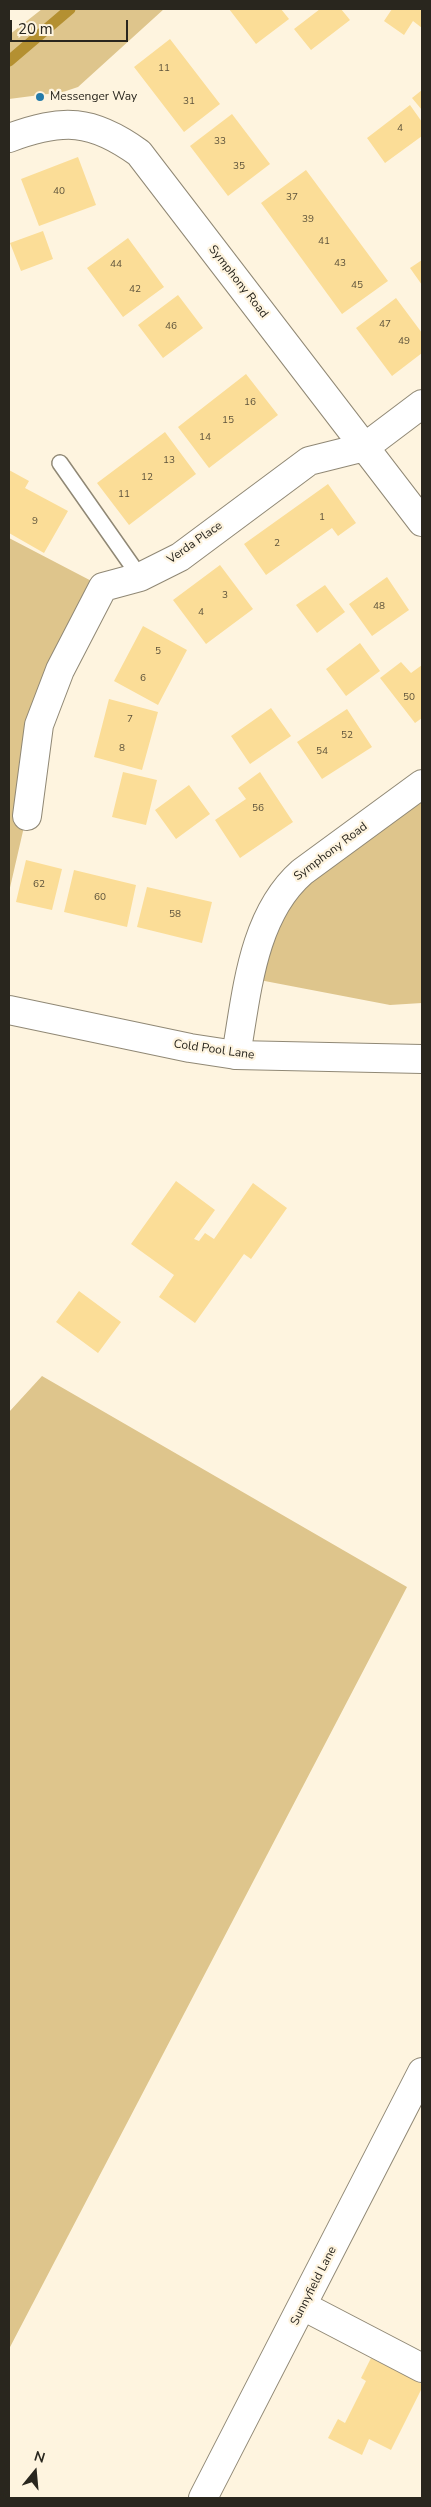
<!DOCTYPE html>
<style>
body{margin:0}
#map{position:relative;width:431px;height:2507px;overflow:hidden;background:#fef4df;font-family:"Nunito Sans",sans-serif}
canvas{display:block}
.frame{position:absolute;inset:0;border:10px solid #29261e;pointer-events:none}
.north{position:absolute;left:10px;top:2447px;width:50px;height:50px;-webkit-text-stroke:4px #fef4df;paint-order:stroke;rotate:17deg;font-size:14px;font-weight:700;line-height:20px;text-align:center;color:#29261e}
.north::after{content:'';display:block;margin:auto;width:18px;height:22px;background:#29261e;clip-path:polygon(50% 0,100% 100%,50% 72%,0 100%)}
.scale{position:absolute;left:10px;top:20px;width:118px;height:22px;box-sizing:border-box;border:2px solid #29261e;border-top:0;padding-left:6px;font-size:15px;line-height:18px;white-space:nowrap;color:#29261e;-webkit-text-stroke:4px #fef4df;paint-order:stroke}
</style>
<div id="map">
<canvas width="431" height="2507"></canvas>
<div class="frame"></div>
<div class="north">N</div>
<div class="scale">20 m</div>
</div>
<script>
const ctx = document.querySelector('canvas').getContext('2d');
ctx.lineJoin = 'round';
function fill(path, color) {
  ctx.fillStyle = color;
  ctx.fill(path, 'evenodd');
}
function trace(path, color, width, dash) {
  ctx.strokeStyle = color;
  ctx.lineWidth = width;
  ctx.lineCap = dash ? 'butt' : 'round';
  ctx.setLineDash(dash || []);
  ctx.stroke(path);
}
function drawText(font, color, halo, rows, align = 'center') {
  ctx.font = font + ' "Nunito Sans",sans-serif';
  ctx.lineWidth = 4.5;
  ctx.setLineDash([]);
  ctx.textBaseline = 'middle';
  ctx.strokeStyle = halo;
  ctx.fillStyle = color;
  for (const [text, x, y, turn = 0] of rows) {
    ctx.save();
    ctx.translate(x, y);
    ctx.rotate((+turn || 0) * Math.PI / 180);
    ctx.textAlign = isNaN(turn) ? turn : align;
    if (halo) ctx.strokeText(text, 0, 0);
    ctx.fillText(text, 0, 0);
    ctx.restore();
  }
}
fill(new Path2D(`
 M42,9H164L78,87L63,92L9,99V35Z
 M9,538L103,587L60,670L9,892Z
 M422,784V1003L390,1005L249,978L268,918Z
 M42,1376L407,1587L9,2349V1412Z`), '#dec58c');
trace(new Path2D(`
 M9,61L70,9`), '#b49031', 11);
fill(new Path2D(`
 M229,9H281L289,19L256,44Z
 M320,9H341L350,20L311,50L294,29Z
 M392,9H422V28L413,21L404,35L384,21Z
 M170,39L220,104L184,132L134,67Z
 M422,90V110L412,98Z
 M410,105L422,122V136L385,163L367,138Z
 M232,114L270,164L228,196L190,146Z
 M78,157L96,205L39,226L21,179Z
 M306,170L388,281L342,314L261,203Z
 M43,231L53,259L21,271L10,243Z
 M128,238L164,287L123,317L87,268Z
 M422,260V285L410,268Z
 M178,295L203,328L163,358L138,325Z
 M396,298L422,333V353L392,376L356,328Z
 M246,374L278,415L209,468L178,427Z
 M165,432L196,474L129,525L97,483Z
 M9,470L29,481L25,488L68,511L44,553L9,533Z
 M328,484L356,523L338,536L332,528L266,575L244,544Z
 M220,565L253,609L206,644L173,600Z
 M387,577L409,610L372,636L349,604Z
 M325,585L345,612L317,633L296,605Z
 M143,626L187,650L158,705L114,681Z
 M360,643L380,671L346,696L326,669Z
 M401,662L411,673L422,665V718L415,723L380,678Z
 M109,699L158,712L142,770L94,757Z
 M271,708L291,736L250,764L231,736Z
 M347,709L372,747L322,779L297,742Z
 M123,772L157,780L146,825L112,817Z
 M260,772L293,822L240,858L215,820L246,799L238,788Z
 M189,785L210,814L176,839L155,810Z
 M26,860L62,869L52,910L16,902Z
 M74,870L136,885L127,927L64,912Z
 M147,887L212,902L202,943L137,927Z
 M176,1181L215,1210L194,1239L199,1241L205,1233L214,1239L253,1183L287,1208L251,1259L244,1254L195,1323L159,1297L174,1275L131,1244Z
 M79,1291L121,1322L98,1353L56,1322Z
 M371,2358L422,2384V2388L391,2450L369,2439L362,2455L328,2438L338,2419L345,2423L366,2381L361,2378Z`), '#fbdd97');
const lane = new Path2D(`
 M60,463L140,577`);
const street = new Path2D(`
 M9,138C63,118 92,119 139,153L422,522
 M27,816L39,725L60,670L103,587L140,577L180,557L309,461L365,447L422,404
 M236,1055C247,993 252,916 302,872L422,784
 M303,2306L422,2368
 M203,2498L422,2072`);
const secondary = new Path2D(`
 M9,1010L190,1048L236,1055L422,1059`);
trace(lane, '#908875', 18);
trace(street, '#908875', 30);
trace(secondary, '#908875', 30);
trace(lane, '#fff', 15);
trace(street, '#fff', 28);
trace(secondary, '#fff', 28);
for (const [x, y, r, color] of [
 [40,97,5,"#247baa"]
]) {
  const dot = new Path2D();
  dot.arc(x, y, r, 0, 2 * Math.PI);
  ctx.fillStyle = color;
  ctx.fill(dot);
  trace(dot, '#fef4df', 2);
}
drawText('10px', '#5e543c', null, [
 ["11",164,69],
 ["31",189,102],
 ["4",400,129],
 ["33",220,142],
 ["35",239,167],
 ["40",59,192],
 ["37",292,198],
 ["39",308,220],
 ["41",324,242],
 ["43",340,264],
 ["44",116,265],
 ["45",357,286],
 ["42",135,290],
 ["47",385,325],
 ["46",171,327],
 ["49",404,342],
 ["16",250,403],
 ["15",228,421],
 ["14",205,438],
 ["13",169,461],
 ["12",147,478],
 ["11",124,495],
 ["1",322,518],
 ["9",35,522],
 ["2",277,544],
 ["3",225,596],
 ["48",379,607],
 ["4",201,613],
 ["5",158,652],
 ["6",143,679],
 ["50",409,698],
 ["7",130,720],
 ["52",347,736],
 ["8",122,749],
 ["54",322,752],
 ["56",258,809],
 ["62",39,885],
 ["60",100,898],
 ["58",175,915]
]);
drawText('12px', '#29261e', '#fef4df', [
 ["Messenger Way",50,97]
], 'left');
drawText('12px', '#29261e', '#fef4df', [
 ["Symphony Road",238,282,52],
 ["Verda Place",195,543,-35],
 ["Symphony Road",331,852,-37],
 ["Cold Pool Lane",214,1050,8],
 ["Sunnyfield Lane",314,2286,-63]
]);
</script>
